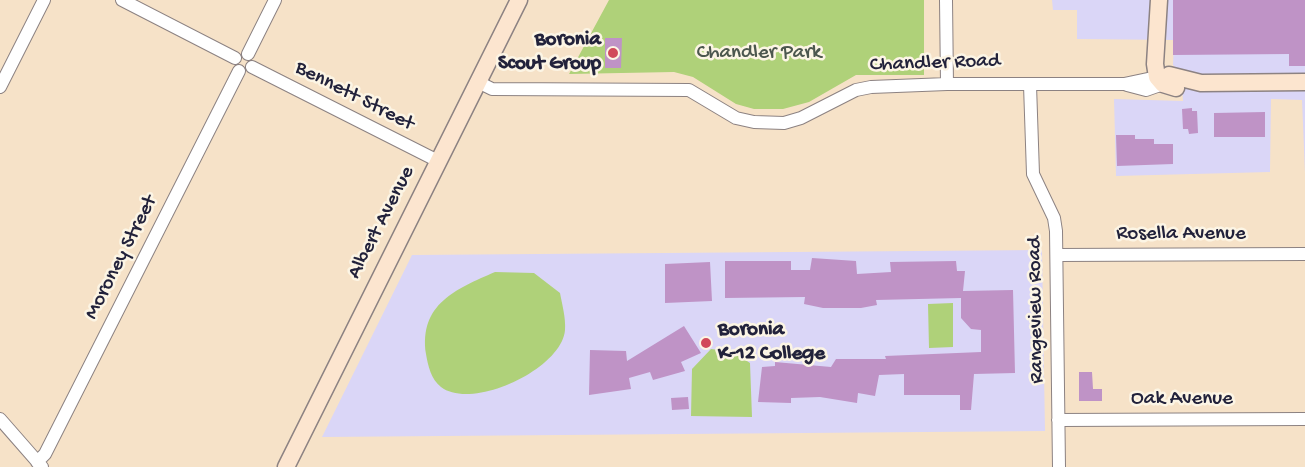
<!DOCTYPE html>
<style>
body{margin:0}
canvas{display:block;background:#f6e2c8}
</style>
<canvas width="1305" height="467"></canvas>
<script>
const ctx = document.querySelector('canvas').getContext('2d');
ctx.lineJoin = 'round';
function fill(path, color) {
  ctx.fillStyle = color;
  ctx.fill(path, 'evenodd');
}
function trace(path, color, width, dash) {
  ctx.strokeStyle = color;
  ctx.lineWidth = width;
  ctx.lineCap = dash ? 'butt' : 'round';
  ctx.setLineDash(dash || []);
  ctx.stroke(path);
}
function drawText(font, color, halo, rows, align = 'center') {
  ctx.font = font + ' "Gochi Hand",sans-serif';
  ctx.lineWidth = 5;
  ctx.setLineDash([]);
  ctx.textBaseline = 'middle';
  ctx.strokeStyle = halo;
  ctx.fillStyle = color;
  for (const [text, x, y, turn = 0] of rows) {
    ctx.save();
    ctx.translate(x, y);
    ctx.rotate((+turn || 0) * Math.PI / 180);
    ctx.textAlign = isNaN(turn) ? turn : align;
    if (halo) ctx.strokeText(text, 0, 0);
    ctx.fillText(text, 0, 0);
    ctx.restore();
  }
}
fill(new Path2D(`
 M1052,0H1305V173L1302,100L1271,99L1270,172L1116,176L1114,99L1183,101L1181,73L1173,65L1174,40L1077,39V10H1053Z
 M1042,250L1045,431L322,437L412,255Z`), '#dad6f7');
fill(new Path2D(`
 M609,0H924V75H856L809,102L783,109H754L736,104L693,77L674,72L569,74Z
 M495,272L534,273L560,293C562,304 566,318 565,330C562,369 472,411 441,387C431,379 428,366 426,354C419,304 456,289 495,272Z
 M953,303V347L929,348L928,304Z
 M711,349L733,352L750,363L752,417L691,416L692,369Z`), '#afd179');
fill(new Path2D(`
 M1173,0H1305V66H1289V54L1173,55Z
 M605,38H622L621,68H605Z
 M1192,108V111H1197L1198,133L1189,134L1188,129H1183L1182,109Z
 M1265,112V137H1214V113Z
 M1116,135H1135V139H1154V144H1173V164L1117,166Z
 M812,258L856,261L857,274L891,272L890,262L956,261L957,271H965L963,291L1013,290L1015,373L974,374L971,410H960V395H904V374L879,375L875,396L858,393L857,403L820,397L791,398V403L758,402L762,367L775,366V362L831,367L836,359H886L885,356L981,352V330L971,329L961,318V298L876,300L877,305L861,308H823L804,304L805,297L725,298V261H791V270H810Z
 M710,262L712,301L665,303V264Z
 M684,326L701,353L681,362L685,371L653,380L650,372L629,378L631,389L589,395L590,350L626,351L627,361Z
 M1079,372H1092L1093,389H1102V401H1079Z
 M688,397L689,409L672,410L671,398Z`), '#bf93c6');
const street = new Path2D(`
 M122,0L235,58
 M946,0L947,84
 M248,54L275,0
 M252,67L438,161
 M478,82L492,89L689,90L736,118L754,122L784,123L801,118L856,90L871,87L947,84H1124L1157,77
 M1030,85L1033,174L1054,218L1056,231L1059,467
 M1127,85L1146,90L1163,84
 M0,87L44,0
 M1057,255L1305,254
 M0,419L42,467
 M1058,420L1305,419
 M37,462L45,454L239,71`);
const secondary = new Path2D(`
 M1159,0L1155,64L1157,77L1163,84L1176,88
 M1169,75L1201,83L1305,82
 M286,467L519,0`);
trace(street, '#8c8282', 14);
trace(secondary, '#8c8282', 19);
trace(street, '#fff', 12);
trace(secondary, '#fce5cf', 16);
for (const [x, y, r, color] of [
 [613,53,6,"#d1495b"],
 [706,343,6,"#d1495b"]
]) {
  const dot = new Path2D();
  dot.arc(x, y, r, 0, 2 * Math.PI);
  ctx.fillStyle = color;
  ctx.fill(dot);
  trace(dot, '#fcf5e5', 2);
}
drawText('bold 21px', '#22223b', '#fcf5e5', [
 ["Boronia",601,41],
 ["Scout Group",601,65],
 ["Boronia",718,331,"left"],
 ["K-12 College",718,355,"left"]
], 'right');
drawText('21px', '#4c574e', '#fcf5e5', [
 ["Chandler Park",759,54]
]);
drawText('21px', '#22223b', '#fcf5e5', [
 ["Chandler Road",935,64,-2],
 ["Bennett Street",354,97,27],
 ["Albert Avenue",382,223,-63],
 ["Rosella Avenue",1181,235],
 ["Moroney Street",122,258,-63],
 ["Rangeview Road",1037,310,-91],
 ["Oak Avenue",1182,400]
]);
</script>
